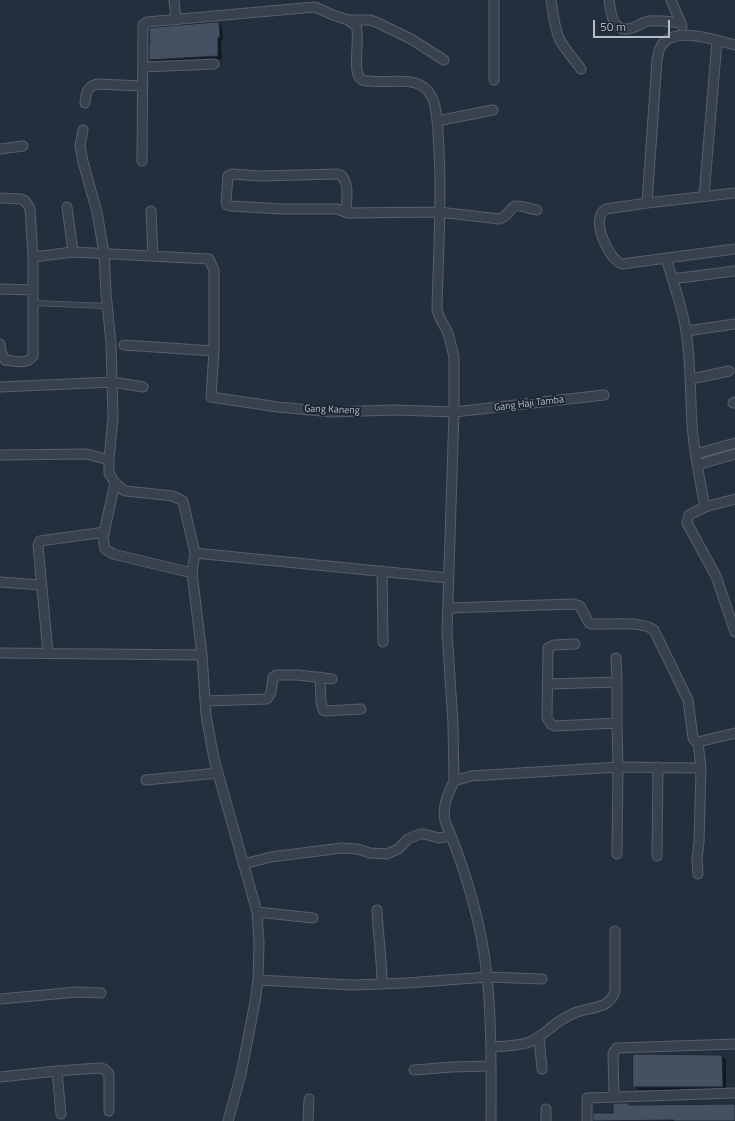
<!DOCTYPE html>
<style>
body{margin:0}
#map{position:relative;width:735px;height:1121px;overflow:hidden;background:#242f3e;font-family:"Titillium Web",sans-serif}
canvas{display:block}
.scale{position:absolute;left:593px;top:20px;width:77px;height:18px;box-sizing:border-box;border:2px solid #b4bcc9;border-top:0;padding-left:5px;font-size:12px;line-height:14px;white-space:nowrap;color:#b4bcc9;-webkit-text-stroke:3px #1d2633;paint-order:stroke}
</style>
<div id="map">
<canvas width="735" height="1121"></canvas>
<div class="scale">50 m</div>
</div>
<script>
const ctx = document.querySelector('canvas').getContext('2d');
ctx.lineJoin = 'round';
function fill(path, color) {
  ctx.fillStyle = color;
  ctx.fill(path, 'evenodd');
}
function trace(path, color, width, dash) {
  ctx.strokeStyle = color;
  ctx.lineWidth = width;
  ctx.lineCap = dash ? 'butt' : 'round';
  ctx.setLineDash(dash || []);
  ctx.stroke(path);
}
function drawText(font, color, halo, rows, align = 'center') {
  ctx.font = font + ' "Titillium Web",sans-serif';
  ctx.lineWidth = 4;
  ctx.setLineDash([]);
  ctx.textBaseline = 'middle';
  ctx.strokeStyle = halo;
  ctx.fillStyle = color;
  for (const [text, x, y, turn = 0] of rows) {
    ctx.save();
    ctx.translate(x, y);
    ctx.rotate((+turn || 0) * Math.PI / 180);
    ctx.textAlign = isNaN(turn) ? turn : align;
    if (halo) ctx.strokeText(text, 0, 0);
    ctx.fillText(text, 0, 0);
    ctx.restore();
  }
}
fill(new Path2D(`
 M219,23L222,26L223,40H221L222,59L153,63L150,60Z
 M634,1055L722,1056L726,1059V1090H638L634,1086Z
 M628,1104L630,1106L735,1105V1121H597V1114H614Z`), '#0007');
const building = new Path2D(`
 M219,22L220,37H218V56L149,60V44H150L149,28Z
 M633,1054L722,1055L723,1087H633Z
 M613,1103H629V1105L735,1104V1121H674V1120L593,1121V1113H613Z`);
fill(building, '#455162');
trace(building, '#1f2835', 1);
const lane = new Path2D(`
 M33,303L107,306`);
const street = new Path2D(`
 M174,0L176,20
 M551,0C553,12 554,26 559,38C564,49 574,59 581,69
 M609,0C611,14 613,34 632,28C638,26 643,22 649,21C660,20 670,22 681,23
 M671,0L682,26
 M348,20H370L378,23L411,39L444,60
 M143,67L214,64
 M494,80V0
 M85,103C86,94 86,87 97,84L143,86
 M437,121L493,110
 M83,130L80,146L83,162L97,212L104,253L106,293L111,343L113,417L109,460V473L115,483L123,490L126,491L173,496L183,501L195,553
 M0,149L23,146
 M142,161L143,25L147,22L315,7L333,15L348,20L356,26C361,39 351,71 361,79C363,81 367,81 370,81C388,84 414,75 428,91C430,94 433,98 434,102C438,117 438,134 439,150C442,203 438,257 437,310L440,318L448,333L454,357V412L447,632L453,723L454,781
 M735,193L647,203L606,209C589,218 609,260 622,264L735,249
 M704,196L717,41
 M0,198L21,199L25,201L30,208L33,257V356C27,365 15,361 5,360L1,352L0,344
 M647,203L657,60C658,57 658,52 660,48C671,24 715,40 735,45
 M67,207L73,252
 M151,211L153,256
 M346,212C346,200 350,186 342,176L338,174L260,176L232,174L228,176L226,202L227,205L231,206L282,209H337L348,213L439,212L499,219C509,216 508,210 515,206C517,205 533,209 537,210
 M33,257L73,252L209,259L214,270V351L211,397L278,407L332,412L394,410L454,412L604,395
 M666,258C673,282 682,306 686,331C691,363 690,394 692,425C694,453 700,480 705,507
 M672,279L735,271
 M0,289L33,290
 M686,331L735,324
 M124,345L214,351
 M691,379L729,371
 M0,387L113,382L143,387
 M733,403L735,402
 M696,454L735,443
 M0,455L87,454L109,460
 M697,465L735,454
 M115,483L103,537L105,549L113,554L192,573
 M735,499L705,507L689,515L687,523L716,576L735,632
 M382,571L383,642
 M0,582L41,585
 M448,608L573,604L580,606L589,623L591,624C609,625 640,620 654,630L688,700L693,738L695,741L698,742L701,768L699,842L697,859L698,874
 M575,644L554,645L548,648L547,718L551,724L555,726L617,723
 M0,653L202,655
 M48,653L38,545L40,541L105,532
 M616,658L617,682V723L618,767L617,854
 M320,677L321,702L323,710L326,711L361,709
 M548,684L617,682
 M205,701L267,699L271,693L273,677L276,675H298L332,679
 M698,742L735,733
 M146,780L218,773
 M657,856L658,767
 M243,864L271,857L342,848L358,849L370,853L387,854L398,849L408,839L420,834H424L439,838L451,836
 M377,910C378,935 382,959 382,984
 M257,912L313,918
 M258,980L353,985L406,983L488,977L542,979
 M0,999L77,992L101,993
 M539,1038L542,1069
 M491,1047C503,1046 516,1046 527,1043C541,1038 547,1030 558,1022C563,1019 571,1014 577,1012C591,1007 610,1009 615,991V931
 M414,1070L452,1067L491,1066
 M57,1071L61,1114
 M0,1077L57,1071L99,1068L104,1069L109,1074V1111
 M614,1096L613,1053L617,1048L735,1044
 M546,1109V1121
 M228,1121L241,1074L255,1002L258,980L259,943L257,912L214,759L206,715L202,655L192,573L195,553L449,578
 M308,1121L309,1099
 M491,1121C491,1073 492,1024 487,976C482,925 465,868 445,821C442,806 448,794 454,781L471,776L618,767L701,768
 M587,1121V1098L735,1093`);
trace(lane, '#565f6c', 6);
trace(street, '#565f6c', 11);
trace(lane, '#38414e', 4.5);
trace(street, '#38414e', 9);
drawText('10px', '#b4bcc9', '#1d2633', [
 ["Gang Haji Tamba",529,404,-7],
 ["Gang Kaneng",332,410,2]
]);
</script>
